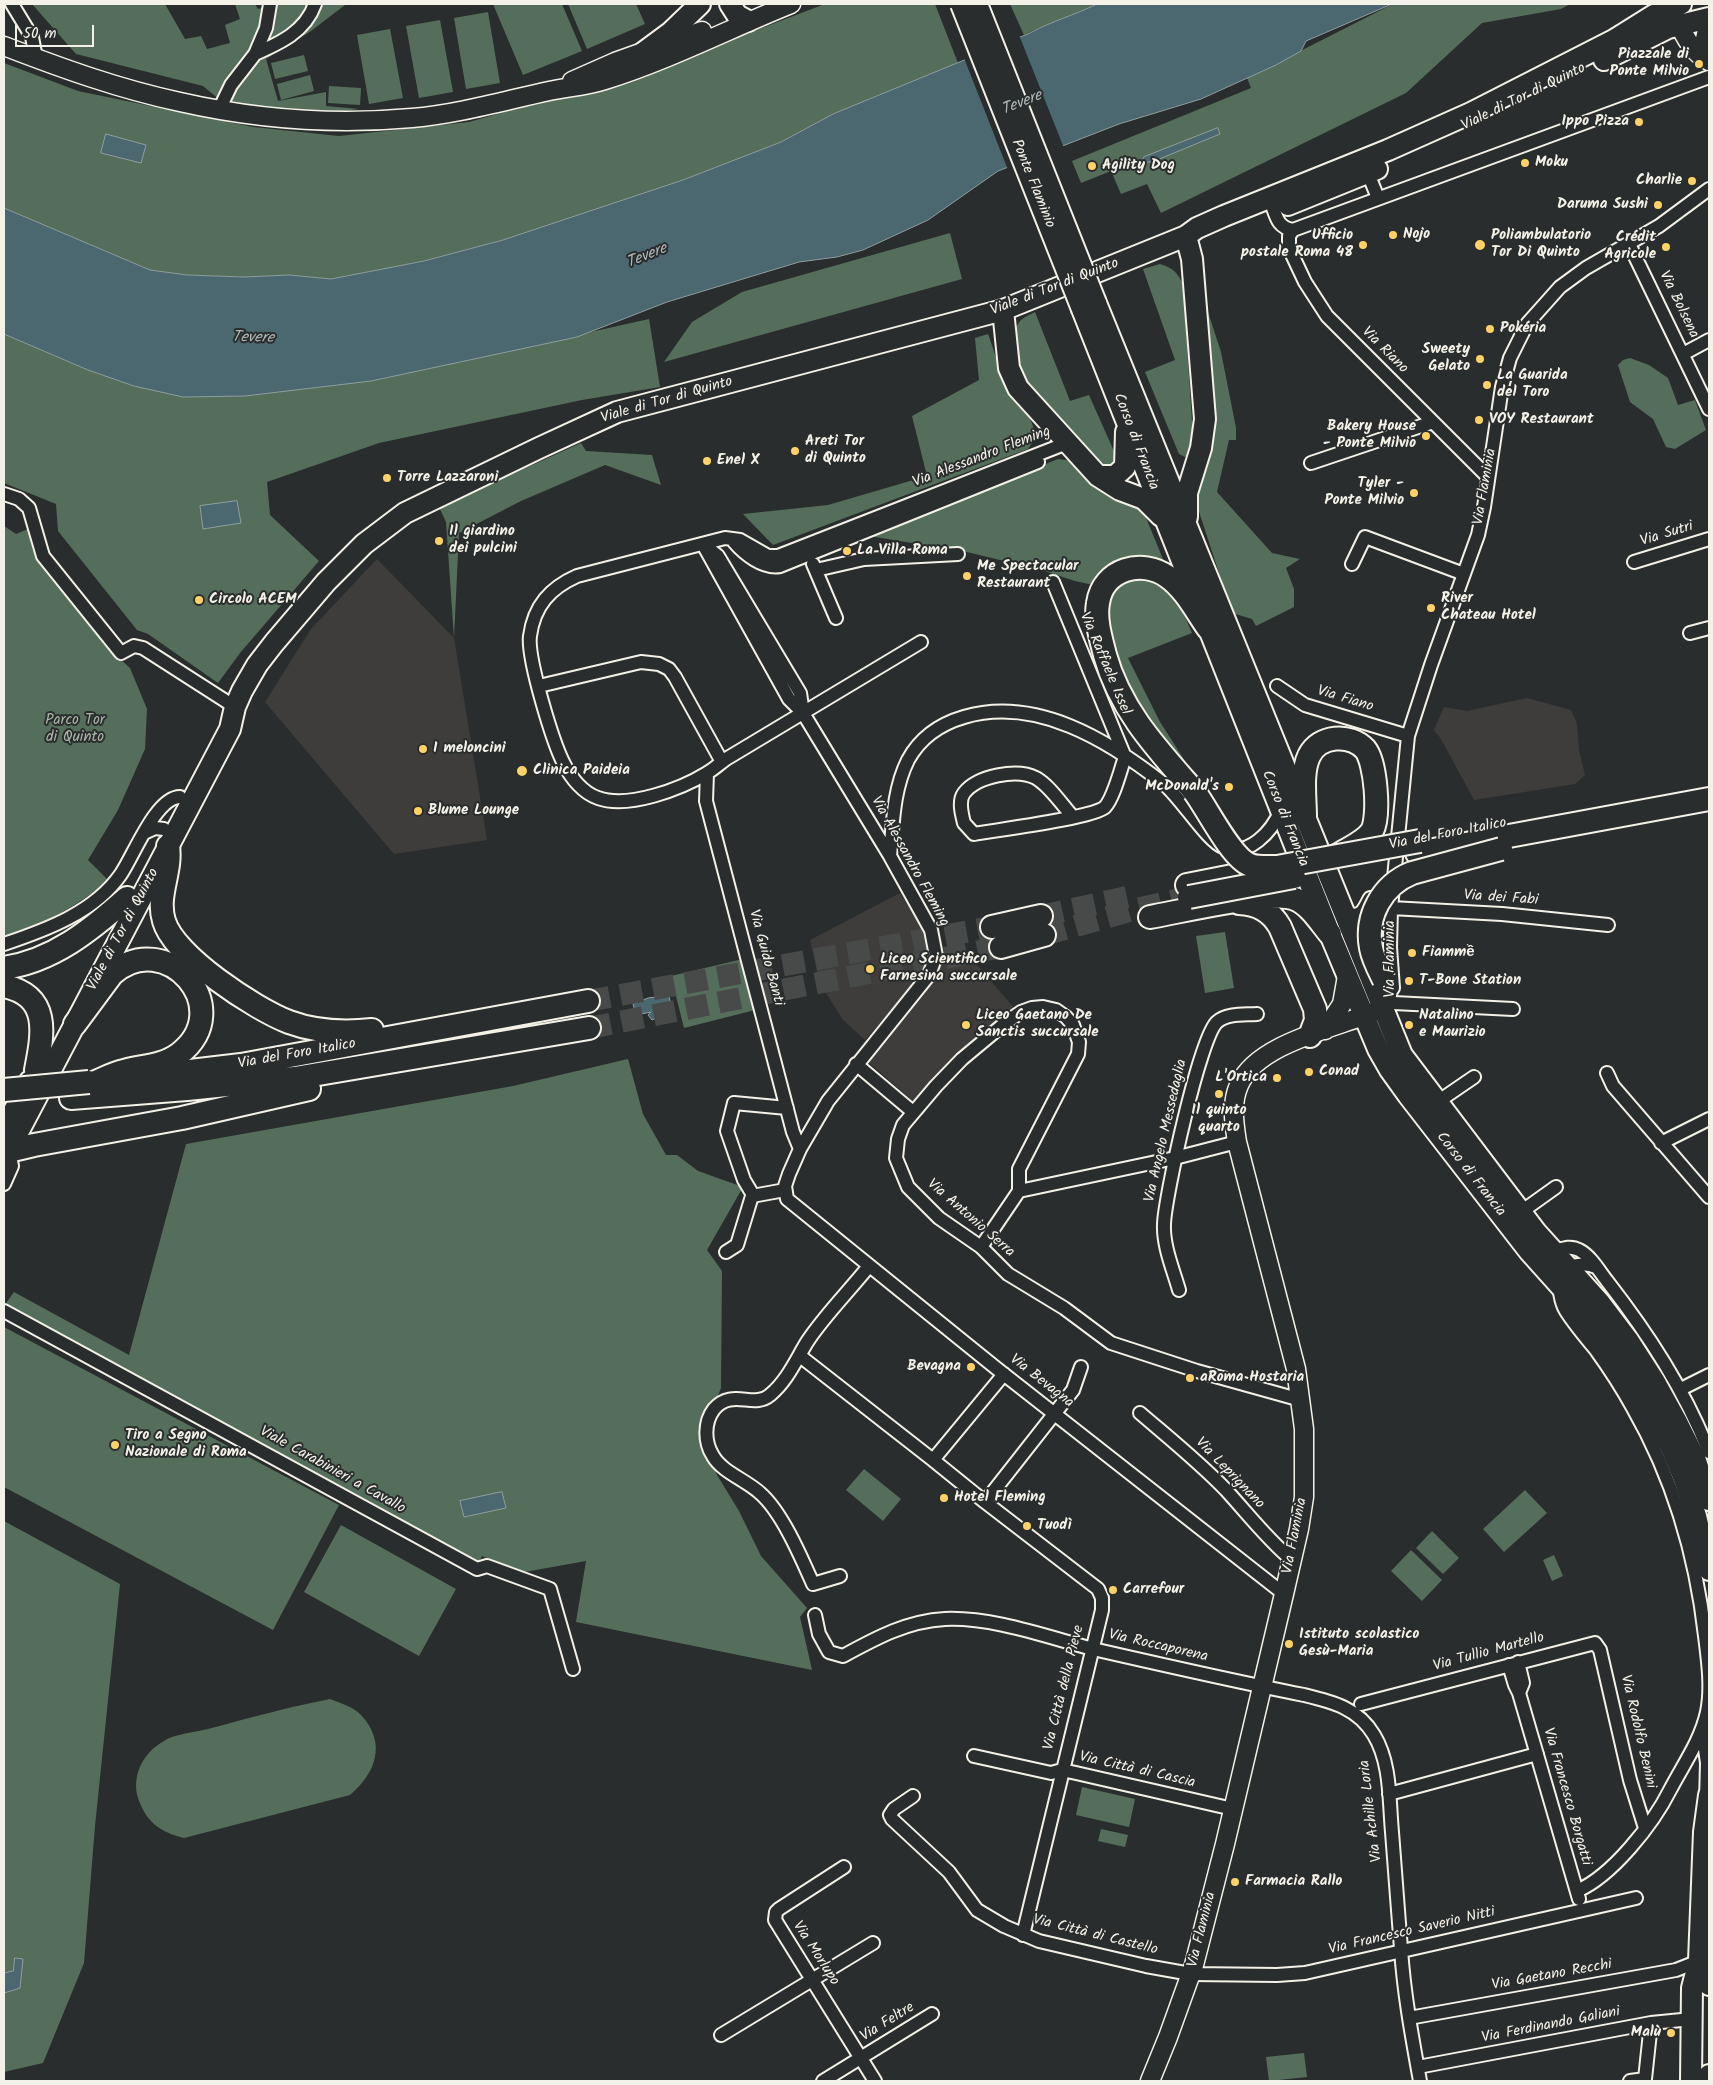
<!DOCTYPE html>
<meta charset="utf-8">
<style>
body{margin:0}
#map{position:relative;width:1713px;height:2085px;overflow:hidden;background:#2a2d2e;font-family:Kalam,sans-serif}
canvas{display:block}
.frame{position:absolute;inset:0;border:5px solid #f4f1e8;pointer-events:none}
.scale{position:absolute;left:15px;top:25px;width:79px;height:22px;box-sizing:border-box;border:2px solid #f4f1e8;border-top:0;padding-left:6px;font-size:15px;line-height:18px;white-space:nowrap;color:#f4f1e8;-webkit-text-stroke:4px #2a2d2e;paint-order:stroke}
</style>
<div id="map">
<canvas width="1713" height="2085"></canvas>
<div class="frame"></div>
<div class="scale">50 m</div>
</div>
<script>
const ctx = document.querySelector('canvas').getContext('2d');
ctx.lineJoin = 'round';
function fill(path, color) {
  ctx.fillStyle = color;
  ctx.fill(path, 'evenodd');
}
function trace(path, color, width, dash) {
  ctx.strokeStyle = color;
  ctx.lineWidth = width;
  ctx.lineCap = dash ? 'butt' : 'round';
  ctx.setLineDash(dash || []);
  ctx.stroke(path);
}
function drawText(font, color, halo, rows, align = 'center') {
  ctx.font = font + ' Kalam,sans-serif';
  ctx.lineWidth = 4;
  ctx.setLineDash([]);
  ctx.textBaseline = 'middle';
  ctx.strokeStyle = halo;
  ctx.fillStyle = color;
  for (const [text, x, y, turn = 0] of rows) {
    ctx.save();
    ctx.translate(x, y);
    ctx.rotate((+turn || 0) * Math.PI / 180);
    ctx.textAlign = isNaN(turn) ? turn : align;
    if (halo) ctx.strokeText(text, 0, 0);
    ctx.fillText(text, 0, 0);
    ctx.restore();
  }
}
fill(new Path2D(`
 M377,559L454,638L487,840L394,854L265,702L311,629Z
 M1527,698L1571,710L1577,724L1579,750L1585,775L1575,784L1474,800L1441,739L1434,730L1444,707L1467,711Z
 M900,893L923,925L931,949L929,966L865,1040L843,1020L826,993L817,971L810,940Z
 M959,944L1015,1009L958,1053L913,1101L865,1059L936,970Z`), '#3f3d3b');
fill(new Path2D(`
 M32,4H165L185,39L201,36L207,49L230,43L225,25L240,19L235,4H255L258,9L276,4L345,5L311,31L266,59L278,101L326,92V106L359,109L322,114L226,105L203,86L76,54Z
 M493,4H562L582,51L523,75Z
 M568,4H636L645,24L587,49Z
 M825,4H935L958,63L833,114L781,142L683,180L503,240L424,261L331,279L289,275L244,277L187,275L150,270L4,208V63L78,91L253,127L339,136L469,122L646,72Z
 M1010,4H1097C1073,16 1048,23 1024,35Z
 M1393,4H1570L1561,9L1482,23L1406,93L1161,213L1147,184L1121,194L1111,171L1081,183L1072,161L1251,88L1247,78Z
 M488,12L500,83L466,89L454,18Z
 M440,20L453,92L419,98L406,26Z
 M390,29L403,98L369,104L357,35Z
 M304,55L308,71L275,79L271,63Z
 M310,75L314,91L281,100L277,84Z
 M329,86L361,88L360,105L328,103Z
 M950,233L962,279L664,362L692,322L742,292Z
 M1160,264C1173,268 1177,272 1183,284L1193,437L1189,453L1185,457L1179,454L1145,372L1175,360L1143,269Z
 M1207,309L1221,352L1236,428V440H1229L1217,492L1272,553L1300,559L1286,568L1294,589V607L1256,626L1252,619L1232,613L1192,490L1212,433Z
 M1035,312L1070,401L1089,395L1117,458L1115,466L1106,467L1024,378C1016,364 1008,333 1021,320C1024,317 1030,315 1035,312Z
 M649,319L660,387L582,400L379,443L267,482L270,515L319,561L240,653L218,683L148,634L137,630L58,531L56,504L4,483V334L88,370L134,386L371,381Z
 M988,334C994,350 998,366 1005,382C1014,403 1048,425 1028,449L773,545L743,514L828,505L927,476L912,416L979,380L975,338Z
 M1630,358L1649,365L1668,378L1678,405L1695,400L1706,430L1675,449L1666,447L1653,419L1630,402L1618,365L1623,360Z
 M581,443L586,451L652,455L661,485L605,465L521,501L459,533L454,638L446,522L439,507Z
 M1058,459L1074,461L1140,503L1167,569L1098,586L1075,581L1041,570L967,552L869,536Z
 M4,526L16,534L28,529L33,550L45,571L70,597L118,657L130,668L147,709L145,749L118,810L88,860L109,881C72,908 47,923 4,937Z
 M1127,573L1172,586L1192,633L1128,658L1160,722L1194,775L1133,702L1103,619L1117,579Z
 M1225,932L1234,988L1205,993L1196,936Z
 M743,959L755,1010L684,1028L671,976Z
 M628,1059L643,1114L666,1155H677L698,1171L743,1187L707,1250L722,1271L721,1388L701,1437L717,1475L739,1511L761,1556L807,1608L800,1617L812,1670L576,1622L586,1561L519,1573L482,1556L479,1562L4,1306L14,1292L129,1355L186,1144L513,1086Z
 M4,1327L339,1505L273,1630L4,1487Z
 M864,1469L901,1499L883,1521L846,1490Z
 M1525,1490L1547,1513L1504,1552L1483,1529Z
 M4,1521L120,1584L95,1826L84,1963L43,2063L4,2072Z
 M341,1525L456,1589L419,1656L304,1592Z
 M1432,1531L1459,1558L1443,1574L1416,1548Z
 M1411,1550L1442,1580L1422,1601L1391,1571Z
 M1554,1555L1563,1576L1552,1581L1543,1560Z
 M330,1699C340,1703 354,1707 361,1715C387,1743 376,1773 350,1795L184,1838C160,1832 146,1822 138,1798C131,1775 144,1752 164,1741C174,1734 196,1732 208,1729C249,1718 289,1707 330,1699Z
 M1082,1787L1135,1799L1129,1827L1076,1815Z
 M1101,1829L1128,1835L1125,1847L1098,1841Z
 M1304,2053L1307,2077L1269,2081L1266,2057Z`), '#556e5c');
const water = new Path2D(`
 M1097,4H1392L1306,41L1301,51L1276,65L1201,99L1119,124L998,171L928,220L863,250L837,257L799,262L667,302L577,337L371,381L245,396L183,397L134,386L88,370L4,334V208L150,270L187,275L244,277L289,275L331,279L424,261L503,240L683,180L781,142L833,114L1030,33C1052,21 1075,15 1097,4Z
 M1218,128L1220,134L1152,162H1146L1143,159L1144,157Z
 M106,134L146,145L141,163L101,153Z
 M237,501L241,523L203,529L200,506Z
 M669,996L672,1010L652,1020L648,1015L651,1012L636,1015L633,1004L648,998Z
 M502,1492L506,1508L464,1517L460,1501Z
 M15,1958L23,1959L20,1988L4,1993V1973L13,1971Z`);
fill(water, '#4b676f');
trace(water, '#8f9e9f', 1);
fill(new Path2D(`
 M1019,35L1064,148L1008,170L964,58Z`), '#2a2d2e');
trace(new Path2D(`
 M1041,916L1127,897
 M1044,935L1129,911L1189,897
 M588,1001L992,927
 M589,1028L1001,947`), '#484a4a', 22, [22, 11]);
const street = new Path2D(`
 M12,4L32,37L36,58
 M255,54C280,43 305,32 315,4
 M219,110L231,85L255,54L266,28L270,4
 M1365,166L1378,198
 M1285,199L1274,203L1273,208C1277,220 1280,228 1293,230L1709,77
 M1293,230L1289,236V248L1305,282L1327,316L1488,477
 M1629,244L1709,409
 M1683,354L1709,340
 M1311,463L1433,422
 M4,494L19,499L29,508L43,556L121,653L134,646L143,648L235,707
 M734,542C744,554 763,569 780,566L1038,462
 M703,544L718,556L800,693L803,713L890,856L931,930L936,956L929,975L828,1101L800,1149L789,1174L785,1186L787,1199L996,1368L1284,1594
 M704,546L789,699L803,713
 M1634,562L1709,539
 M813,564L836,618
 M1352,564L1365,537L1464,574
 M816,570L864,559L958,554
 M1053,582L1125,757
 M1690,633L1709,628
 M921,642L726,759C719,764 714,769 707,773C681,789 628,809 598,798C583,793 571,778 564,764C553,743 527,658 530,636C534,606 550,588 577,576L725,538L740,540L768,556H778L1067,443
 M539,686L641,662L659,664L669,669L675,677L722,762
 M1277,686L1305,705L1408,736
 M707,773L706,801L793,1132L800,1149
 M1073,817C1062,805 1050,786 1036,778C1017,768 977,776 964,793C958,801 962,815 964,823L974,834C996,830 1093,818 1105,807C1114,797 1120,771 1125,757
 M144,833L155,828L164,829
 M890,856C893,824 893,790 908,760C920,738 940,724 964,717C1036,696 1108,740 1164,784C1181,798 1208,842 1223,847C1249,858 1272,831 1281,810
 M1342,907L1352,915C1363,916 1365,906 1370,898
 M1391,908L1502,914L1608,925
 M4,944C46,930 95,912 121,874C134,855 156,797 180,797
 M1393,988L1390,947L1391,908L1408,736L1431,665L1478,535L1484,507L1502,387L1510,358L1527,324L1560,287L1586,268L1659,226L1709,189
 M1394,1003L1513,1009
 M856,1064L913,1112
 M1607,1073L1613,1086L1709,1197
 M1436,1103L1474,1077
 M1661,1143L1709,1119
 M4,1184L12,1166L9,1151
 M1019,1191V1169L1078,1054L1079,1042L1073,1025L1066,1017L1056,1010L1043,1007L1032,1008L1021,1012L1004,1024L962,1059L936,1086L903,1125L898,1139L896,1158L908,1187L939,1218L981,1247L1008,1274L1064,1308L1111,1343L1197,1371L1301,1400
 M1019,1191L1175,1158L1237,1142
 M753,1195L744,1180L727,1131L734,1103L787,1108
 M1521,1212L1556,1187
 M981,1247L1019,1191
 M726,1252L737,1245L752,1196L785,1190
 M1553,1252C1562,1249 1570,1245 1579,1250C1591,1256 1599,1271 1607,1281C1649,1335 1684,1389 1709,1452
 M1179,1290C1173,1269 1163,1246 1164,1224C1165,1196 1200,1037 1217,1022C1227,1013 1244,1015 1257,1014
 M4,1311L477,1569L487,1566L550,1589L573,1669
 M800,1356L933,1460
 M1004,1374L933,1460L985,1502L1073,1390L1081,1367
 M1681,1389L1709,1375
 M1140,1413C1169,1438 1199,1462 1226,1490C1248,1514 1267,1539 1292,1560
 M985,1502L1098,1589L1102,1598V1610L1023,1935
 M840,1576L813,1584C801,1557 782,1512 760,1493C746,1480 722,1472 713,1456C704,1442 704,1422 714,1409C732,1388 754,1409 770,1395C787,1381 796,1360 807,1342C823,1317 850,1290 869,1266
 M815,1615L819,1634L829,1652L843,1656C876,1638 907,1621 945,1619C993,1617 1047,1637 1093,1649C1163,1665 1233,1681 1304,1695C1333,1702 1358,1708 1374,1735C1391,1763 1389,1800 1392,1832C1395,1871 1398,1910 1401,1949C1404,1994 1412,2037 1420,2081
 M1518,1662L1523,1683L1519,1693
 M1509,1665L1515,1685L1519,1693L1579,1899
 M1361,1704L1595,1643L1600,1650L1630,1780L1645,1828
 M1702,1729L1707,1763L1706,1802
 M974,1756L1051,1773L1062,1770L1076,1773L1233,1809
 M1389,1794L1537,1754
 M913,1796L894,1809L890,1815L892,1819L949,1872L977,1910L1004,1926L1039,1941L1146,1966L1191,1974L1277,1975L1305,1973L1636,1898
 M844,1867L779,1909L776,1912L775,1920L875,2081
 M1577,1891C1612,1876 1653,1824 1670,1790C1683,1765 1701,1740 1707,1712C1712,1688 1708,1660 1705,1636C1696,1556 1673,1478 1633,1408C1622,1388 1609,1368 1596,1350C1586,1338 1575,1325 1566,1311C1561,1303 1558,1288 1561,1278C1565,1264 1585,1262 1596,1267
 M1409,2018L1676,1970L1699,1961
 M721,2035L873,1943
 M1418,2067L1651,2023L1692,2019
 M823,2081L932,2014
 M1630,2081L1645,2079L1651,2023`);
const secondary = new Path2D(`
 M1709,21L1705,39L1709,61
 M1679,25C1687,40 1693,53 1709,61
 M4,46C61,68 119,89 180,102C255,119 335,125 412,118C459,114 503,101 549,91C568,87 587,86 605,80C669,60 729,29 791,4
 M572,81L615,62L702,31
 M1325,1030L1342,1004L1347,976
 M1150,2081L1168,2037L1194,1965L1225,1844L1284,1594L1299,1529L1304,1497V1429L1296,1369L1237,1142C1234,1123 1231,1103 1239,1085C1257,1043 1336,1028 1376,1011`);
const primary = new Path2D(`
 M730,4L737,15L748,21
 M644,52L671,32L700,4
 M1604,60L1668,28L1709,18
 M1288,205L1377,169
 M1186,236L1192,259L1205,419L1201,448L1187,493V517
 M1096,303L1402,1055L1536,1232L1600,1303L1628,1340L1655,1382L1676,1420L1695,1458L1709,1500
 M1082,309L1330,934L1378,1049L1390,1070L1408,1095L1529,1251L1598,1328L1640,1390L1671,1448L1684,1479L1696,1516L1709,1570
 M1003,310L1009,368L1018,388L1098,476L1120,490L1144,499L1161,516
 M1098,476H1115L1125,467L1126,432
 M4,1129L30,1081
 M4,1159L230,729L235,707L242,691L257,665L274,643L326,582L364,544L405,513L539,448L617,412L1003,310L1186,236L1197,228L1224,216L1388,150L1471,113L1614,40L1654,15L1681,4
 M1699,1961L1709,1985
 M1691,2081L1692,1988L1699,1961L1704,1832L1709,1795
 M1709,2081V2075`);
const highway = new Path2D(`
 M1194,791C1158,750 1120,710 1105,655C1101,639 1095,620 1098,603C1103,569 1142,558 1168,577C1185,589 1196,611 1208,628
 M1305,817C1305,798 1301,773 1309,756C1319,735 1350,733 1365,749C1376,762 1380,816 1372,831C1365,842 1349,848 1338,855
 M168,846C172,872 156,895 164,921C174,956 255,1009 289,1022C316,1032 344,1033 372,1030
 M1417,853L1709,799
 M1187,885L1273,868
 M1239,903C1258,904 1271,911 1280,927L1315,1009L1316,1020L1310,1036
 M1150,917C1179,912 1273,889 1295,899C1310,905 1320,922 1330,934
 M992,927L1041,916
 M1001,947L1044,935
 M4,968C53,961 91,930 127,898
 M4,986C51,996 43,1034 36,1070
 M1382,1008L1386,990L1384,980
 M75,1024L112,974C165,926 239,1008 179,1054C163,1066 142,1066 124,1071C114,1073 105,1078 96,1082
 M123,1079L241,1065L588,1001
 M71,1098L187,1089L295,1078L589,1028
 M4,1152L34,1145L182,1118L309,1089`);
trace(street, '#f4f1e8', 16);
trace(secondary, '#f4f1e8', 21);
trace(primary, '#f4f1e8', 24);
trace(highway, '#f4f1e8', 26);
trace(street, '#2a2d2e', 12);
trace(secondary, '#2a2d2e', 18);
trace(primary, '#2a2d2e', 20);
trace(highway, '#2a2d2e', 22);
const primaryBridge = new Path2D(`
 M961,4L1082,309
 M977,4L1096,303`);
const highwayBridge = new Path2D(`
 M1194,791C1207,808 1231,858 1250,865C1258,868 1268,867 1277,867L1420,841
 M1189,897L1294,877
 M1384,980C1379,970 1373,959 1371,948C1365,916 1382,885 1412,873L1501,849
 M4,1090L89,1082`);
trace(primaryBridge, '#f4f1e8', 24, []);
trace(highwayBridge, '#f4f1e8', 26, []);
trace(primaryBridge, '#2a2d2e', 20);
trace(highwayBridge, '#2a2d2e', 22);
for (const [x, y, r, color] of [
 [1699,64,5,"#ffd166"],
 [1639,122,5,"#ffd166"],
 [1525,163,5,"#ffd166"],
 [1092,166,5,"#ffd166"],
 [1692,181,5,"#ffd166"],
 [1658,205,5,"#ffd166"],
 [1393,235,5,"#ffd166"],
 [1363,245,5,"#ffd166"],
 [1480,245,6,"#ffd166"],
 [1666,247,5,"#ffd166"],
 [1490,329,5,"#ffd166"],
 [1480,359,5,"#ffd166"],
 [1487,385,5,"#ffd166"],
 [1479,420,5,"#ffd166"],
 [1426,436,5,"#ffd166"],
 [795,451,5,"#ffd166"],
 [707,461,5,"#ffd166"],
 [387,478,5,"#ffd166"],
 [1414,493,5,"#ffd166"],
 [439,541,5,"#ffd166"],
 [847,551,5,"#ffd166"],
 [967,576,5,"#ffd166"],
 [199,600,5,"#ffd166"],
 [1431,608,5,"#ffd166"],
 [423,749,5,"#ffd166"],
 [522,771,6,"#ffd166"],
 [1229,787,5,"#ffd166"],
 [418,811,5,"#ffd166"],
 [1412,953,5,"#ffd166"],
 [870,969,5,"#ffd166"],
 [1409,981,5,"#ffd166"],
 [966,1025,5,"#ffd166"],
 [1409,1025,5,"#ffd166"],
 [1309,1072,5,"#ffd166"],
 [1277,1078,5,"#ffd166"],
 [1219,1094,5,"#ffd166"],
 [971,1367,5,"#ffd166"],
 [1190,1378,5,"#ffd166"],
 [115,1445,5,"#ffd166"],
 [944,1498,5,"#ffd166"],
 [1027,1526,5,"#ffd166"],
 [1113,1590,5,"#ffd166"],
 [1289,1644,5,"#ffd166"],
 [1235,1882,5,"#ffd166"],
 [1671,2033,5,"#ffd166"]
]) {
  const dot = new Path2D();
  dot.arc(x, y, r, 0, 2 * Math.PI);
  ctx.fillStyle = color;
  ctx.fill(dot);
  trace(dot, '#2a2d2e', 2);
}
drawText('bold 15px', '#f4f1e8', '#2a2d2e', [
 ["Piazzale di",1689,55,"right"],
 ["Ponte Milvio",1689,72,"right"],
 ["Ippo Pizza",1629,122,"right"],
 ["Moku",1535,163],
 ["Agility Dog",1102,166],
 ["Charlie",1682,181,"right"],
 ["Daruma Sushi",1648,205,"right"],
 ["Nojo",1403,235],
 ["Ufficio",1353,236,"right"],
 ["postale Roma 48",1353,253,"right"],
 ["Poliambulatorio",1491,236],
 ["Tor Di Quinto",1491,253],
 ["Crédit",1656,238,"right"],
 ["Agricole",1656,255,"right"],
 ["Pokéria",1500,329],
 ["Sweety",1470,350,"right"],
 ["Gelato",1470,367,"right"],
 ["La Guarida",1497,376],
 ["del Toro",1497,393],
 ["VOY Restaurant",1489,420],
 ["Bakery House",1416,427,"right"],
 ["- Ponte Milvio",1416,444,"right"],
 ["Areti Tor",805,442],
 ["di Quinto",805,459],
 ["Enel X",717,461],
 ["Torre Lazzaroni",397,478],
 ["Tyler -",1404,484,"right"],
 ["Ponte Milvio",1404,501,"right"],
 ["Il giardino",449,532],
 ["dei pulcini",449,549],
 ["La Villa Roma",857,551],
 ["Me Spectacular",977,567],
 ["Restaurant",977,584],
 ["River",1441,599],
 ["Chateau Hotel",1441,616],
 ["Circolo ACEM",209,600],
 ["I meloncini",433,749],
 ["Clinica Paideia",533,771],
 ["McDonald's",1219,787,"right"],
 ["Blume Lounge",428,811],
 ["Fiammề",1422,953],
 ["Liceo Scientifico",880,960],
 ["Farnesina succursale",880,977],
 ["T-Bone Station",1419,981],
 ["Liceo Gaetano De",976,1016],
 ["Sanctis succursale",976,1033],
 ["Natalino",1419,1016],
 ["e Maurizio",1419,1033],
 ["Conad",1319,1072],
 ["L'Ortica",1267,1078,"right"],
 ["Il quinto",1219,1111,"center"],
 ["quarto",1219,1128,"center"],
 ["Bevagna",961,1367,"right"],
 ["aRoma Hostaria",1200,1378],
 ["Tiro a Segno",125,1436],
 ["Nazionale di Roma",125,1453],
 ["Hotel Fleming",954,1498],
 ["Tuodì",1037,1526],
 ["Carrefour",1123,1590],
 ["Istituto scolastico",1299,1635],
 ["Gesù-Maria",1299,1652],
 ["Farmacia Rallo",1245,1882],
 ["Malù",1661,2033,"right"]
], 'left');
drawText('15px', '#f4f1e8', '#2a2d2e', [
 ["Viale di Tor di Quinto",1524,98,-26],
 ["Ponte Flaminio",1032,184,68],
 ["Viale di Tor di Quinto",1055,288,-21],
 ["Via Bolsena",1678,305,64],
 ["Via Riano",1384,351,45],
 ["Viale di Tor di Quinto",667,401,-16],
 ["Corso di Francia",1135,442,69],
 ["Via Alessandro Fleming",982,458,-21],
 ["Via Flaminia",1486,487,-80],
 ["Via Sutri",1667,535,-17],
 ["Via Raffaele Issel",1104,664,67],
 ["Via Fiano",1345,700,17],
 ["Corso di Francia",1284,819,68],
 ["Via del Foro Italico",1448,835,-11],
 ["Via Alessandro Fleming",909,862,61],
 ["Via dei Fabi",1501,899,4],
 ["Viale di Tor di Quinto",124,930,-62],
 ["Via Guido Banti",765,958,75],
 ["Via Flaminia",1391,959,-90],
 ["Via del Foro Italico",297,1055,-10],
 ["Via Angelo Messedaglia",1167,1131,-77],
 ["Corso di Francia",1470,1175,52],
 ["Via Antonio Serra",970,1219,41],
 ["Via Bevagna",1041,1382,38],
 ["Viale Carabinieri a Cavallo",332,1471,29],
 ["Via Leprignano",1229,1474,46],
 ["Via Flaminia",1296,1536,-79],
 ["Via Roccaporena",1158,1647,13],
 ["Via Tullio Martello",1489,1653,-15],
 ["Via Città della Pieve",1065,1688,-76],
 ["Via Rodolfo Benini",1637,1732,77],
 ["Via Città di Cascia",1137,1771,13],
 ["Via Francesco Borgatti",1566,1797,74],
 ["Via Achille Loria",1372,1811,-97],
 ["Via Flaminia",1203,1930,-76],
 ["Via Francesco Saverio Nitti",1412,1932,-13],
 ["Via Città di Castello",1095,1936,14],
 ["Via Morlupo",815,1954,57],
 ["Via Gaetano Recchi",1552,1976,-10],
 ["Via Feltre",888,2023,-32],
 ["Via Ferdinando Galiani",1551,2026,-11]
]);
drawText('15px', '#acb6a9', '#2a2d2e', [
 ["Parco Tor",75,721],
 ["di Quinto",75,738]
]);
drawText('italic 16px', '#b0bab8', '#2a2d2e', [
 ["Tevere",1022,104,-22],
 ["Tevere",647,257,-22],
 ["Tevere",253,339,1]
]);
</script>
